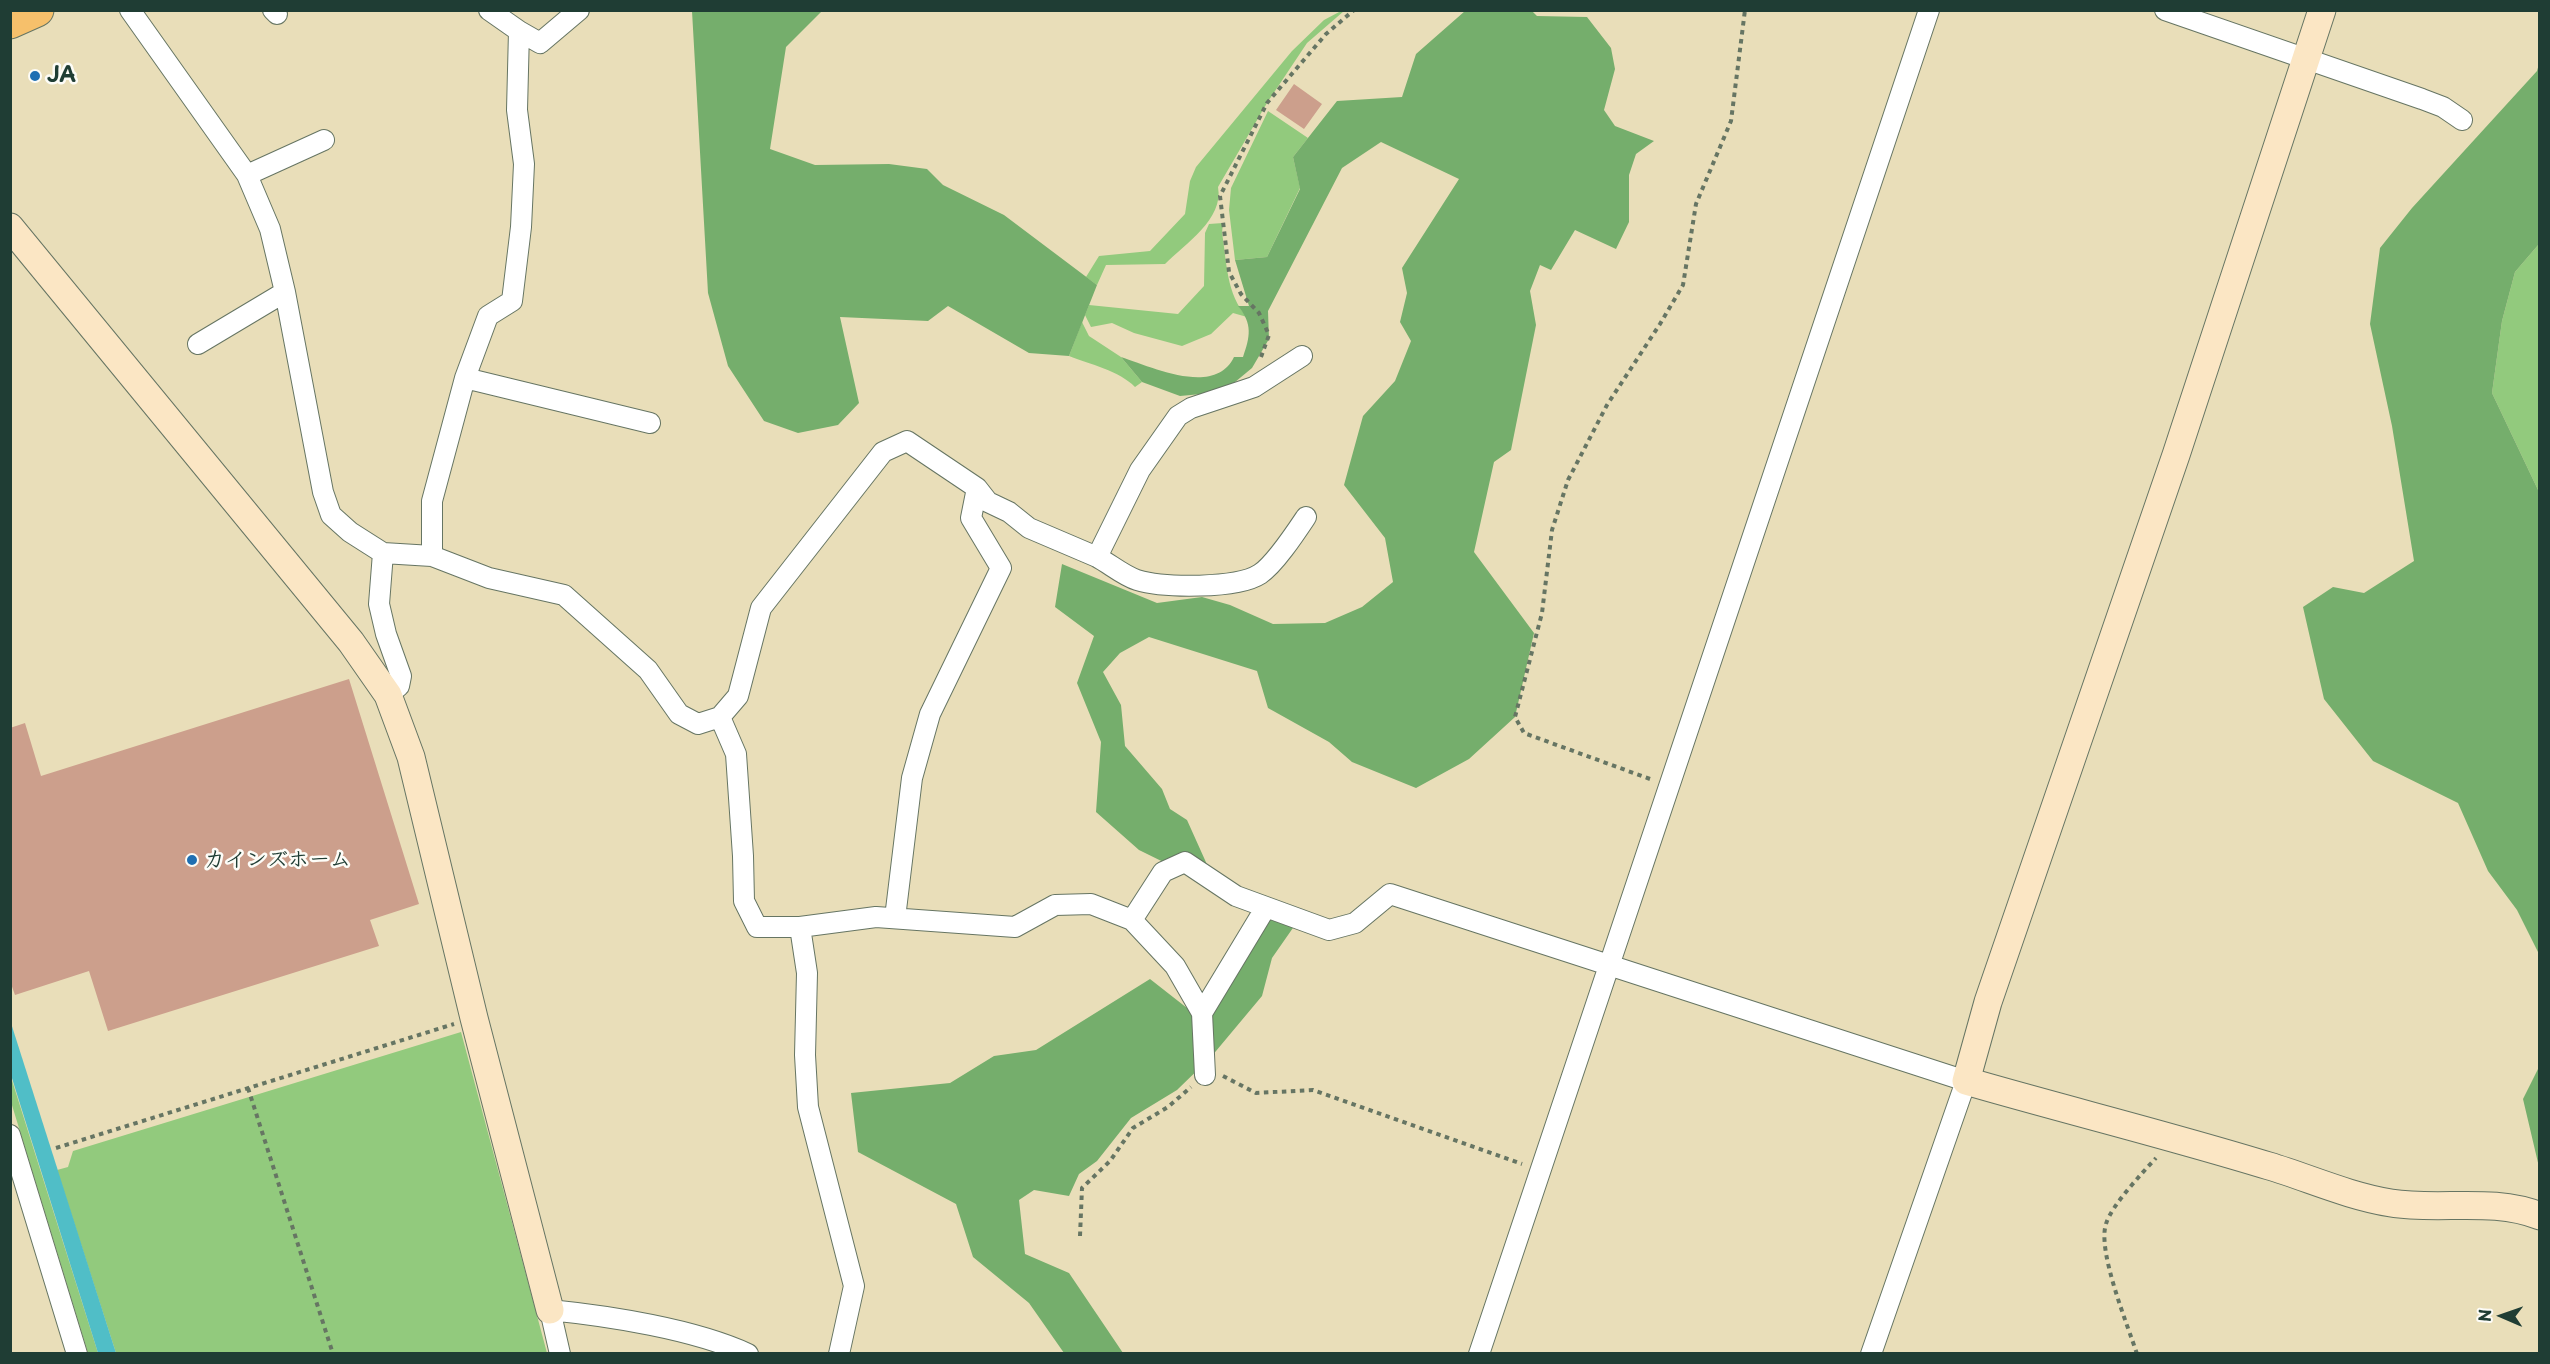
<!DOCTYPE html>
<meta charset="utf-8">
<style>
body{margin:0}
#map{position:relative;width:2550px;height:1364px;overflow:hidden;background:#e9deb9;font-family:"Playpen Sans",sans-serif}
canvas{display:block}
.frame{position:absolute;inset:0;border:12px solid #1f3d34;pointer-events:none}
.north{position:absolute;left:2472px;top:1286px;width:60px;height:60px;-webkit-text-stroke:4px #fdfcf7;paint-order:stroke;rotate:272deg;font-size:16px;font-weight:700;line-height:24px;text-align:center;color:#1f3d34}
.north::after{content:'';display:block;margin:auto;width:21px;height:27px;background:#1f3d34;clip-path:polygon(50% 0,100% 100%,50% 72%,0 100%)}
</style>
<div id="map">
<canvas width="2550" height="1364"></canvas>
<div class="frame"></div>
<div class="north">N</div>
</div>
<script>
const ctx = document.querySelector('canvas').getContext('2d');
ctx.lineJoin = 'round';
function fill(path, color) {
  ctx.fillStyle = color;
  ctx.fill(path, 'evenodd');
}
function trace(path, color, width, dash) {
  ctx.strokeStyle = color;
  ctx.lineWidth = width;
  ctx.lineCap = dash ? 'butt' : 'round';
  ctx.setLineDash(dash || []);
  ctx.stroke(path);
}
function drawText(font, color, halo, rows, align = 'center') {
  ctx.font = font + ' "Playpen Sans","Klee One",sans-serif';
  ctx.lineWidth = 5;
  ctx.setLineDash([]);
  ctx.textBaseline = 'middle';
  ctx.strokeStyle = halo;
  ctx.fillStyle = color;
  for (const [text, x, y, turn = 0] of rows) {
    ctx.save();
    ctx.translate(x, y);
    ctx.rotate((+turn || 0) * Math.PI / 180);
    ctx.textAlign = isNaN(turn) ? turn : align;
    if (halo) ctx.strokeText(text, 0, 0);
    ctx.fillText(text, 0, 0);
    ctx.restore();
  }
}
fill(new Path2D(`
 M1341,11H1344L1307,43L1267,103L1218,187C1224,219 1185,244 1165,264L1106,265L1097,285L1086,277L1099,256L1150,251L1185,214L1190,181L1196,167L1292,51L1324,20Z
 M1268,111L1308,138L1293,157L1300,188L1267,257L1235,260L1229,210L1231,188Z
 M1223,223L1222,233C1227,262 1226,294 1247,317L1233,313L1211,334L1182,346L1134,333L1112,323L1091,327L1085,315L1089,305L1178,314L1204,286L1205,233L1209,224Z
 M2539,244V492L2492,393L2502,321L2515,272Z
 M1082,322L1089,336L1121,357L1142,382L1135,387C1120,371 1089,364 1069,356Z
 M461,1032L547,1353H116L57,1170L68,1167L73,1151Z
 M10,1074L98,1353H88L11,1102Z`), '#92ca7d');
fill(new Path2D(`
 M692,11H822L786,47L770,149L815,165L889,164L927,169L943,185L1004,215L1097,285L1069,356L1029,353L948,306L928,321L840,317L859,403L838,425L798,433L764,421L728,366L708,293Z
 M1465,11H1532L1537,16L1587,17L1611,48L1615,69L1604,110L1615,126L1654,141L1636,154L1629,175V222L1616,249L1575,230L1551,270L1540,265L1530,291L1536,325L1511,450L1494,462L1474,552L1534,633L1515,717L1469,759L1416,788L1352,762L1329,742L1268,708L1257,671L1149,637L1120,653L1103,672L1121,705L1125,746L1162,789L1170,809L1187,820L1209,869L1200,880L1139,850L1096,812L1101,742L1077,683L1094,636L1055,607L1062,564L1157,603L1202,597L1230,605L1273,624L1325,623L1362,607L1393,582L1385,538L1344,485L1363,416L1395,381L1411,341L1400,322L1407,293L1402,268L1459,179L1381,142L1342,168L1268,311L1269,339L1252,368L1223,392L1180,396L1142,382L1121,357C1152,367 1215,397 1234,357H1243C1250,337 1253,324 1238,306H1249L1235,260L1267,257L1300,189L1293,157L1337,101L1402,97L1416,54Z
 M2539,64V244L2515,272L2502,321L2492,393L2539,492V954L2517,910L2488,871L2458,803L2373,761L2324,699L2303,607L2333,587L2364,593L2414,561L2392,426L2370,324L2380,248L2412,208L2537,71Z
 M1271,917L1295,925L1272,958L1262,996L1211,1057L1177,1090L1131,1118L1097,1161L1079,1174L1069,1196L1034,1190L1019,1200L1025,1254L1069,1273L1123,1353H1064L1029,1303L973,1257L956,1204L858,1152L851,1093L950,1083L994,1056L1036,1050L1150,979L1187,1008L1214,1006Z
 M2539,1067V1167L2523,1099Z`), '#75ae6c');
fill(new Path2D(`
 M10,1020L116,1353H98L11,1075Z`), '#50bec7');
fill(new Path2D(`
 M1294,84L1322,104L1304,129L1276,110Z
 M349,679L419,904L370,920L379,946L108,1031L89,971L15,995L10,981V728L25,723L41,776Z`), '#cc9f8c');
const street = new Path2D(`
 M130,10L247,175L270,229L285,292L323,492L331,515L350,532L383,553L432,556L489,578L564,595L648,670L679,714L698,724L720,717L738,696L761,608L883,452L907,441L977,488L988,502L1009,512L1029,528L1097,557L1140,470L1178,416L1191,408L1254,387L1302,356
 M273,10L277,14
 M2165,10L2422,99L2443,107L2462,120
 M519,31L540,43L579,10
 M247,175L324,140
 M198,344L285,292
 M465,378L650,423
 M383,553L379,604L386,634L401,676L399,686L388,695
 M432,556V501L465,378L488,316L512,301L521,227L524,164L517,110L519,31L489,10
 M1097,557C1110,564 1124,576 1137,580C1163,588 1237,589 1260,574C1275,564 1296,532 1306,517
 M720,717L736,754L743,856L744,901L757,927H800L876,917L1015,927L1055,905L1091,904L1132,920L1175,966L1202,1013L1205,1075
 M895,918L912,778L930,714L1001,568L971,518L977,488
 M1132,920L1163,872L1185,862L1236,896L1329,930L1355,923L1390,894L1966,1081L1871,1354
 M800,927L807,973L805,1055L808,1107L854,1286L839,1354
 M1202,1013L1266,907
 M10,1135L77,1354
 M560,1354L550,1310C609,1316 694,1329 748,1354
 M1479,1354L1929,10`);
const secondary = new Path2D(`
 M2322,10L2176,455L1988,1002L1966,1081C2066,1110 2168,1135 2269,1166C2309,1178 2348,1196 2391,1203C2440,1211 2492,1197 2540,1216
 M10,227L351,642L388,695L411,757L474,1018L550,1310`);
const highway = new Path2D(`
 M10,22L37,10`);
trace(street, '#667563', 22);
trace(secondary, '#667563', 29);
trace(highway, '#667563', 35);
trace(new Path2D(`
 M1261,357L1269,335L1259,313L1241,294L1229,272L1220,196L1267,103L1326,34L1354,10
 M1650,779L1524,733L1515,717L1542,613L1552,530L1568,480L1607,405L1660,324L1683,285L1696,204L1731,121L1745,10
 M1223,1076L1256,1093L1313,1090L1522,1164
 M248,1088L333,1354
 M56,1148L454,1024
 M1080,1236L1082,1188L1110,1161L1133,1128L1168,1107L1191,1087
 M2137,1354C2128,1326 2097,1251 2106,1224C2111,1206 2143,1172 2156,1158`), '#667563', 4, [4.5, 4.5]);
trace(street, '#fff', 20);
trace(secondary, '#fbe6c4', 27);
trace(highway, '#f6c06b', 33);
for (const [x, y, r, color] of [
 [35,76,6,"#1f6fb2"],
 [192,860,6,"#1f6fb2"]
]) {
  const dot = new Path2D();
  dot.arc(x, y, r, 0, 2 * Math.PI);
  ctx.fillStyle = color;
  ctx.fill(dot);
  trace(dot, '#fdfcf7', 2);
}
drawText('bold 21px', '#1f3d34', '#fdfcf7', [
 ["JA",47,76],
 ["カインズホーム",204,860]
], 'left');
</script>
